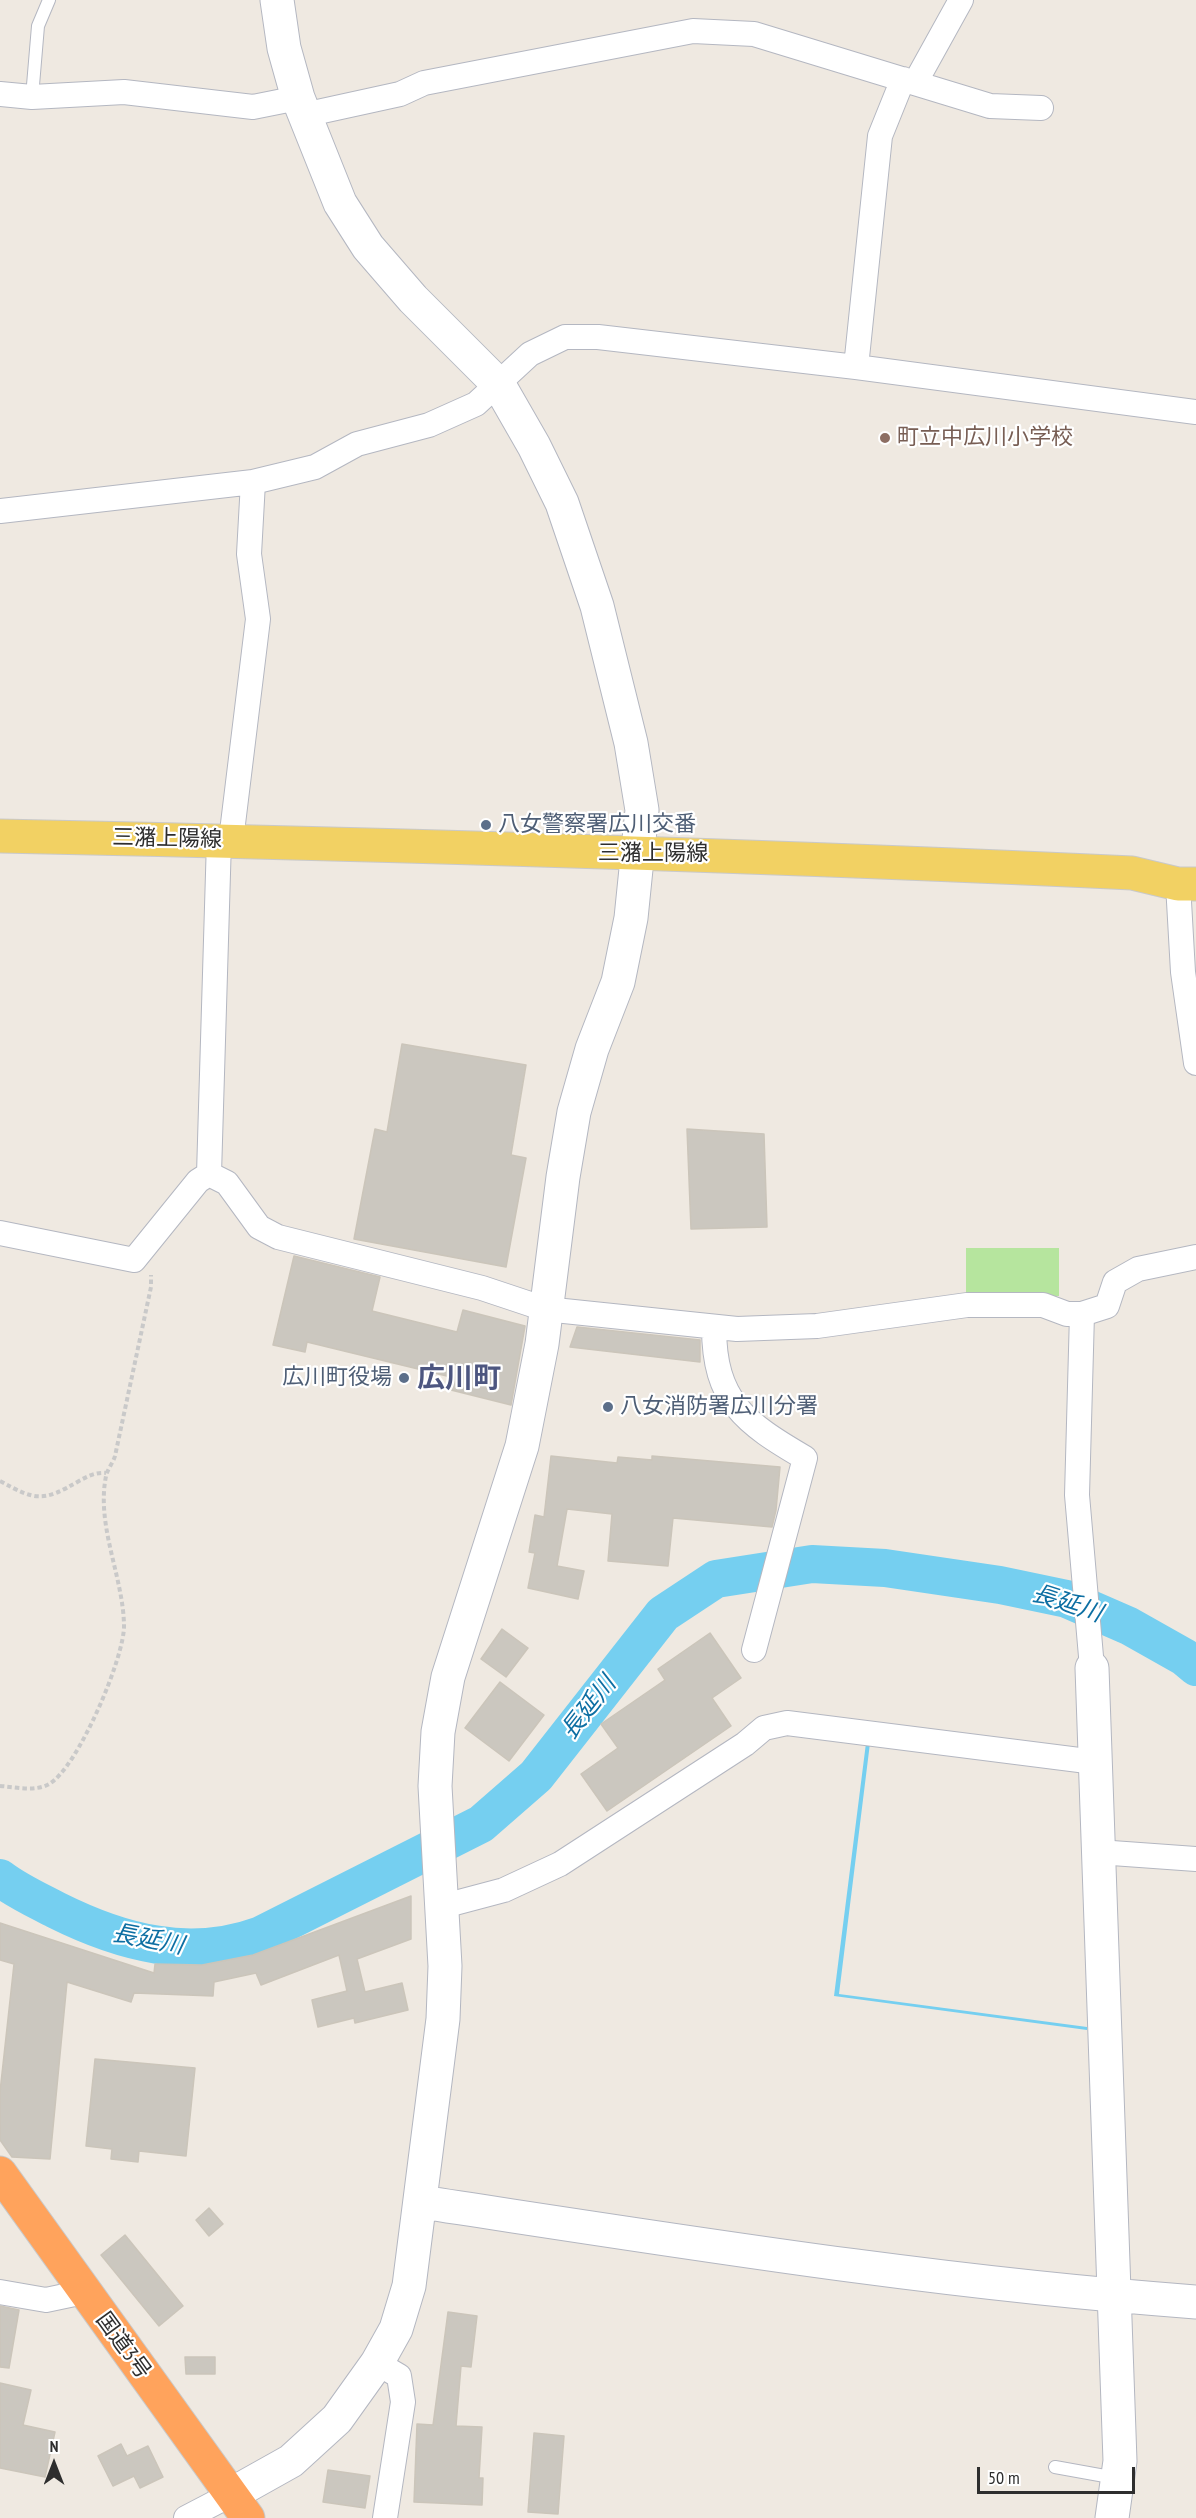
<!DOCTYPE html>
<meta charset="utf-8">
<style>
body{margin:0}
#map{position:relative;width:1196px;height:2518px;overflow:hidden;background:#efe9e1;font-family:"PT Sans Narrow",sans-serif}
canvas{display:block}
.north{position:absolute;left:24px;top:2434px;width:60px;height:60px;-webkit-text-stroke:4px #fff;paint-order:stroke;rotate:0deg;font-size:16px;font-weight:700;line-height:24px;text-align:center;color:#2e2e2e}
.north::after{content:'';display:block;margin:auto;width:21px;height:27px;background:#2e2e2e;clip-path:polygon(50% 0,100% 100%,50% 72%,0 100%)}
.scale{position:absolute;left:977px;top:2467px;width:158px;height:27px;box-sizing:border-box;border:3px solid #2e2e2e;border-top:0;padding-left:8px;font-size:18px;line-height:21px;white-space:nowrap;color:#2e2e2e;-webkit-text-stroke:4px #fff;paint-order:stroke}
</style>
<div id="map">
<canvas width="1196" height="2518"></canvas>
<div class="north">N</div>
<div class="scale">50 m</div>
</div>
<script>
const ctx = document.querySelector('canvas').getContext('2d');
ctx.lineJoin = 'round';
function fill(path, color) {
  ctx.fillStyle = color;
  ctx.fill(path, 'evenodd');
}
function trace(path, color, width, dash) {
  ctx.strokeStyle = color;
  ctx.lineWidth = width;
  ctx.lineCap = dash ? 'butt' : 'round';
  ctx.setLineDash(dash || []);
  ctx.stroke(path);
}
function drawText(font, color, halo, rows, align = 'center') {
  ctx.font = font + ' "PT Sans Narrow","Noto Sans JP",sans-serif';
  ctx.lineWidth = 4.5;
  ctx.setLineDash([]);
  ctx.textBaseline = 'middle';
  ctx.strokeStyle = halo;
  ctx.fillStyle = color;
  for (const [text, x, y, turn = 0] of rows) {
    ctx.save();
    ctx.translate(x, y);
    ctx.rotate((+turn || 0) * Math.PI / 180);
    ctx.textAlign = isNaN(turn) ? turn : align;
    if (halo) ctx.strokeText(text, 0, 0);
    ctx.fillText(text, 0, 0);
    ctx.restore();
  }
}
fill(new Path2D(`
 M966,1248H1059V1296L972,1299L966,1294Z`), '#b6e59e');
fill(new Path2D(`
 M866,1743H870L839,1994L1087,2027V2030L834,1996Z`), '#75cff0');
trace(new Path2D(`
 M0,1878C17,1891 37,1900 56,1910C122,1943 190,1961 261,1935L481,1824L536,1776L663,1614L716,1579L812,1564L885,1568L1000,1585L1067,1599L1129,1626L1184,1657L1196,1667`), '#75cff0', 38);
const building = new Path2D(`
 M402,1044L526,1065L511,1155L526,1158L506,1267L354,1239L375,1129L387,1132Z
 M687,1129L764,1134L767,1227L691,1229Z
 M294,1256L380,1277L372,1311L457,1332L463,1310L525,1326L511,1405L451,1390L455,1378L307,1342L305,1352L273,1345Z
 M577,1327L700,1340V1362L570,1347Z
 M551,1456L617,1463L618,1457L652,1460V1456L780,1467L776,1510L772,1527L673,1518L668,1566L608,1561L612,1514L567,1509L557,1566L584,1571L578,1599L528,1588L535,1553L529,1552L535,1515L544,1517Z
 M502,1629L528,1648L506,1677L481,1659Z
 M710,1633L741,1678L712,1698L731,1726L607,1811L581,1774L618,1748L601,1724L665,1680L658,1669Z
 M500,1682L544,1715L509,1761L465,1728Z
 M411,1896V1939L357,1959L365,1992L402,1983L408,2010L355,2023L354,2018L318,2027L312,2000L347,1991L339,1955L261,1985L256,1973L214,1982L213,1996L134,1993L131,2002L67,1982L50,2159L12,2157L0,2140V2092L14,1964L0,1960V1923L154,1973L155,1964L202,1965L253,1955Z
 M95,2059L195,2068L186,2156L139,2151L138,2162L111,2159L112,2149L86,2146Z
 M209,2208L223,2224L209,2236L196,2220Z
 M125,2235L183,2306L159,2326L101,2255Z
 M0,2306L19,2310L9,2368L0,2367Z
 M448,2312L477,2316L471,2367L461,2366L456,2426L482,2427L479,2478H483L482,2505L414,2502L417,2424L433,2425Z
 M185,2357H215V2374H186Z
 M0,2383L31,2390L23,2425L55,2432L45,2477L0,2468Z
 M534,2433L564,2436L558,2514L528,2512Z
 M121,2444L127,2456L148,2446L163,2477L140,2488L134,2476L113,2486L98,2456Z
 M328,2470L370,2476L365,2508L323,2502Z`);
fill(building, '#cbc7bf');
trace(building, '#cbc5ba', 1.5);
const lane = new Path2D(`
 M32,97L38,26L49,0
 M1055,2467L1116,2478`);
const street = new Path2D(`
 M915,83L961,0
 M0,94L32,97L124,92L253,107L298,98
 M304,115L400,94L424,83L693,31L754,34L990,106L1041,108
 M856,367L880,136L903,79
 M0,511L253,482L315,467L357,444L429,425L476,404L530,354L565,337H598L856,367L1196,412
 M231,840L258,619L249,554L253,482
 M1178,884L1183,972L1196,1063
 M209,1174L227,1183L259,1227L278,1237L482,1288L545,1309L737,1329L817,1326L967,1305H1043L1067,1314H1082L1107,1306L1115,1282L1138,1269L1196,1257
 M209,1174L219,840
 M0,1233L134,1260L198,1181L209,1174
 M1082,1314L1077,1495L1092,1668
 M714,1327C714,1401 745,1423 805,1458L754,1650
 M1098,1852L1196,1859
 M440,1907L504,1890L560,1864L745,1744L764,1728L787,1723L1095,1762
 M0,2292L46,2300L84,2292
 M377,2363L399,2376L403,2402L385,2518
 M186,2518L232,2494`);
const secondary = new Path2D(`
 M1092,1668L1120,2461L1112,2518
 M421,2202C679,2241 936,2283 1196,2302
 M232,2494L291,2461L337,2419L377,2363L396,2329L409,2286L443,2019L445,1966L435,1786L438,1732L448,1677L522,1446L542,1344L563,1177L574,1112L592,1049L618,982L631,918L642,810L631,743L597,606L562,503L534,446L499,385L413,299L368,247L340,203L298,98L284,48L277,0`);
const primary = new Path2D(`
 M0,836C377,844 755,855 1132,873L1178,884H1196`);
const highway = new Path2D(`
 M0,2173L248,2518`);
trace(lane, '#b4b7c1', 14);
trace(street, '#b4b7c1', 26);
trace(secondary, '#b4b7c1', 35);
trace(primary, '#c9c9c9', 35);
trace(highway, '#c9c9c9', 35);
trace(new Path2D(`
 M0,1481C36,1501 43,1502 79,1481C88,1476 96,1472 106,1473
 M0,1786C16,1787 35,1792 49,1784C77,1769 125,1657 124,1625C123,1576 96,1526 106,1476C107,1470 113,1463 115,1456L151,1287V1275`), '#c9c9c9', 4, [4.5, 3]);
trace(lane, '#fff', 12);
trace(street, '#fff', 24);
trace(secondary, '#fff', 33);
trace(primary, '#f2d163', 33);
trace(highway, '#ffa35c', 33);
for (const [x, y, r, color] of [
 [885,438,6,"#8d6e63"],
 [486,825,6,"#5c6f8a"],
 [404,1378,6,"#5c6f8a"],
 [608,1407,6,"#5c6f8a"]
]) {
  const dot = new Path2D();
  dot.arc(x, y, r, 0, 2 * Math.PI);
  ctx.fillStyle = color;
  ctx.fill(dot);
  trace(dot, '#fff', 2);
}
drawText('22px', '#785e54', '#fff', [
 ["町立中広川小学校",897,438]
], 'left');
drawText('22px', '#4e5e75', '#fff', [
 ["八女警察署広川交番",498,825],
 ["広川町役場",392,1378,"right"],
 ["八女消防署広川分署",620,1407]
], 'left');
drawText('22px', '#2e2e2e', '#fff', [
 ["三潴上陽線",167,839,1],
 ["三潴上陽線",653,854],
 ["国道3号",123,2346,54]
]);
drawText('italic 24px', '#0d6fa3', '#fff', [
 ["長延川",1067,1604,18],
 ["長延川",589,1708,-52],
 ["長延川",148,1940,11]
]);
drawText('bold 28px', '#4d5680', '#fff', [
 ["広川町",459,1379]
]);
</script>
